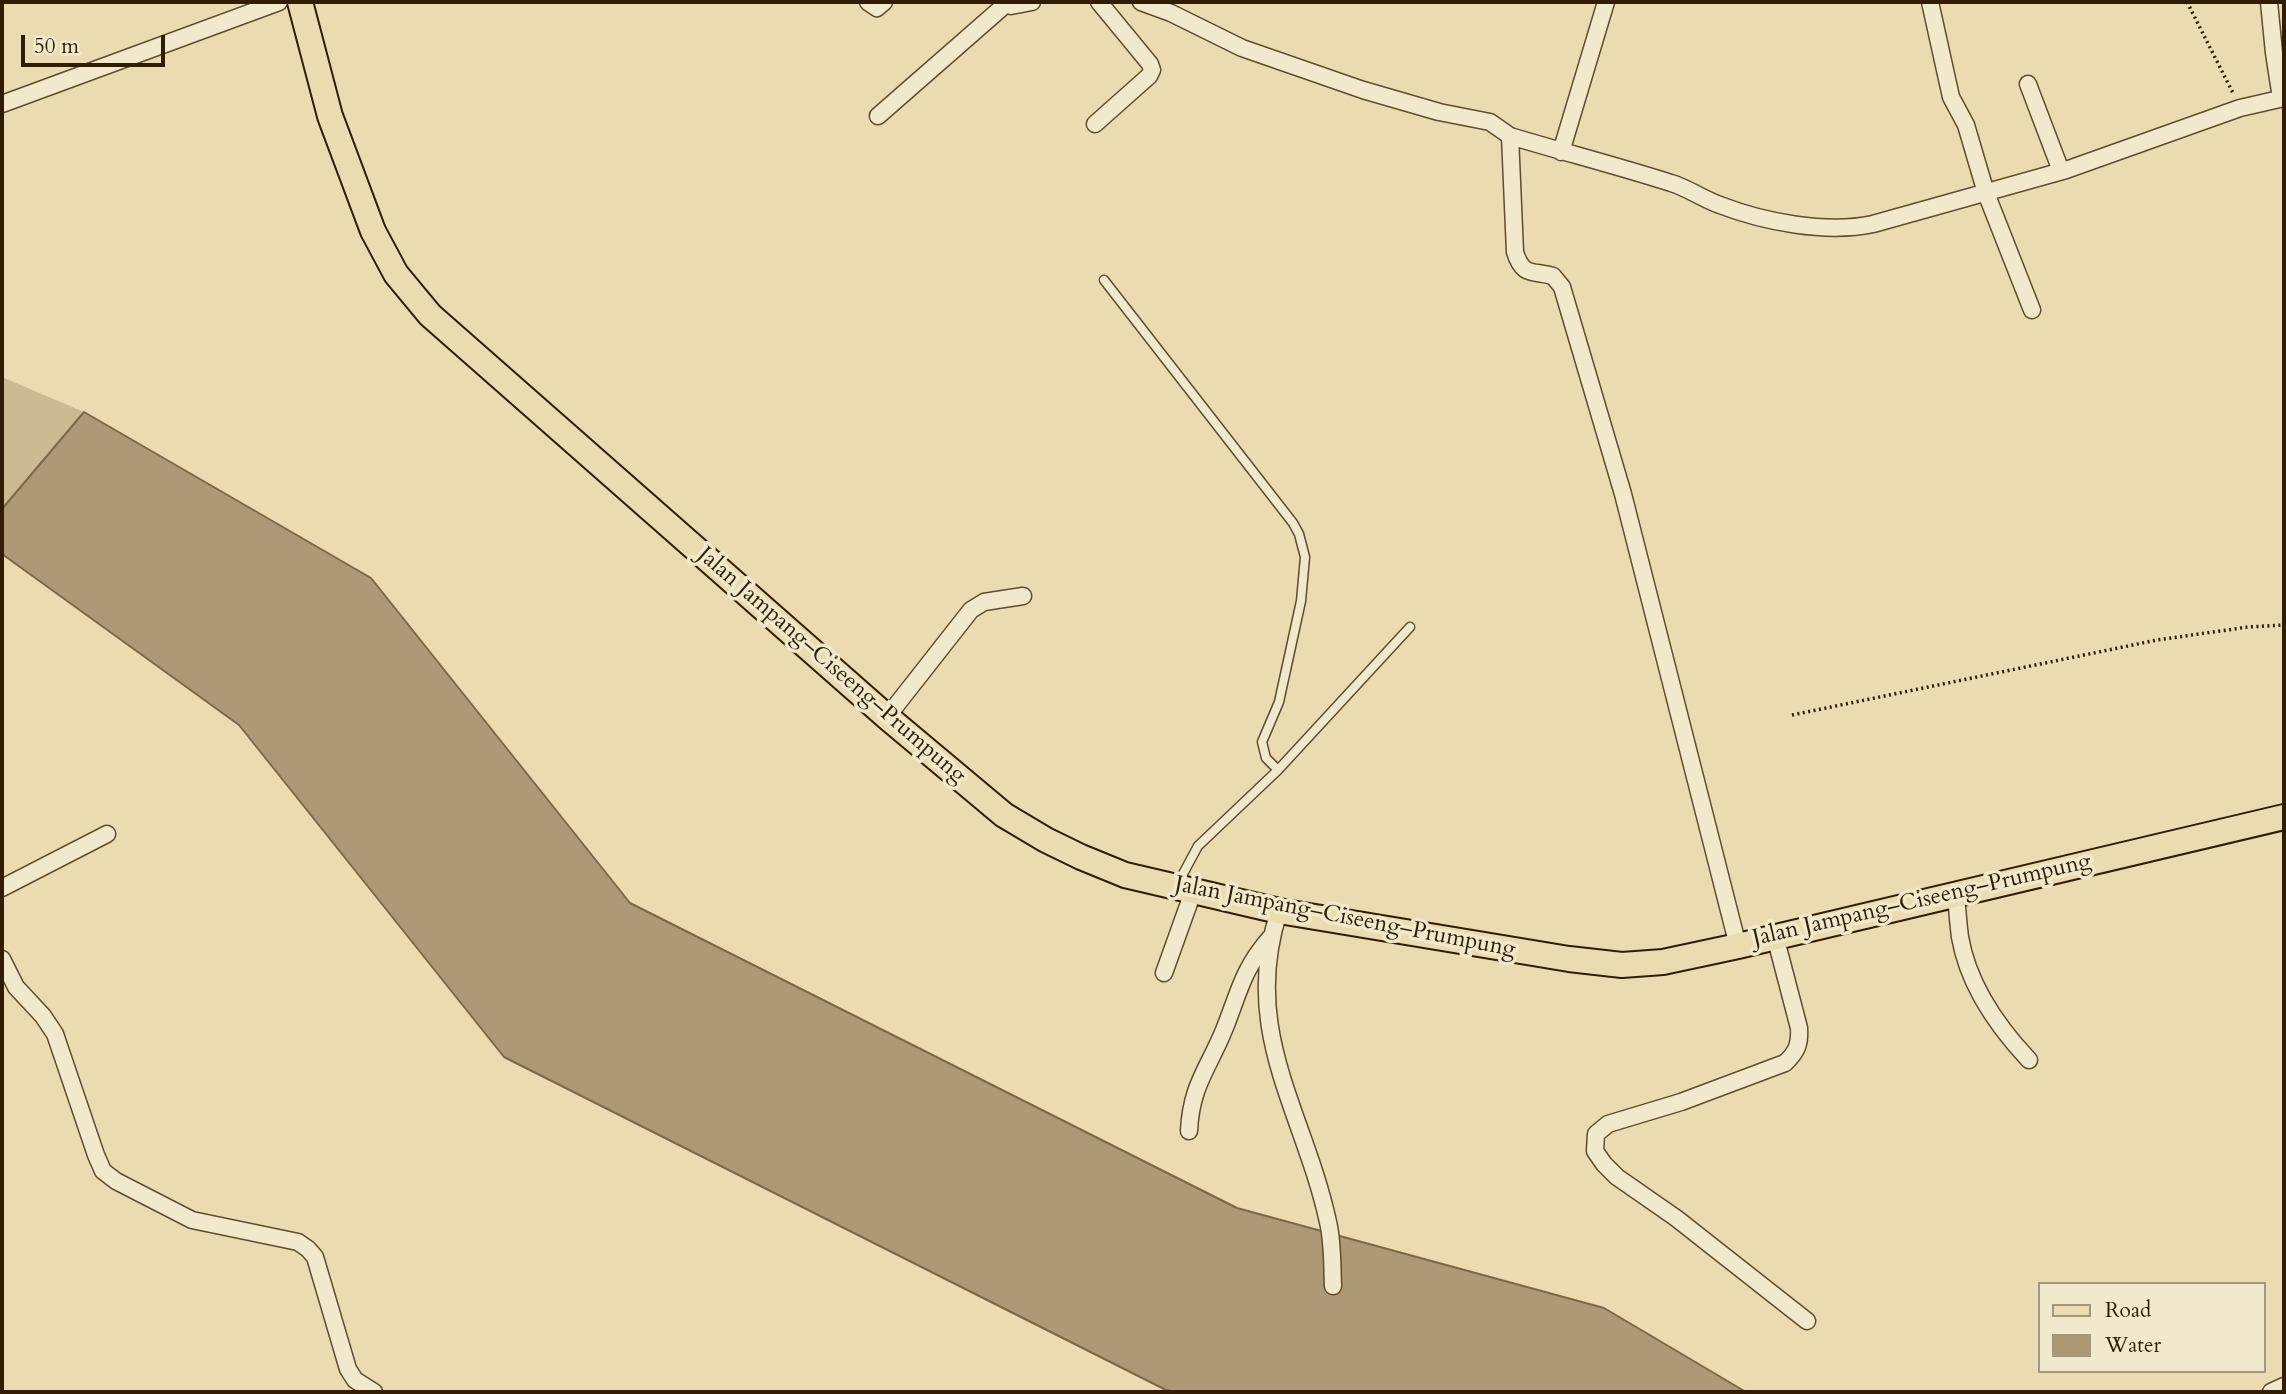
<!DOCTYPE html>
<meta charset="utf-8">
<style>
body{margin:0}
#map{position:relative;width:2286px;height:1394px;overflow:hidden;background:#ebdbb0;font-family:Cardo,serif}
canvas{display:block}
.frame{position:absolute;inset:0;border:4px solid #311d06;pointer-events:none}
.legend{position:absolute;left:2038px;top:1282px;width:228px;height:91px;box-sizing:border-box;background:#f2e8cc;border:2px solid #a5977d;margin:0;padding:9px 12px;list-style:none;font-size:21px;color:#311d06}
.legend li{display:flex;align-items:center;gap:14px;height:35px}
.legend b{width:35px;border:2px solid #a5977d}
.scale{position:absolute;left:21px;top:35px;width:144px;height:32px;box-sizing:border-box;border:4px solid #311d06;border-top:0;padding-left:9px;font-size:21px;line-height:24px;white-space:nowrap;color:#311d06;-webkit-text-stroke:5px #f2e8cc;paint-order:stroke}
</style>
<div id="map">
<canvas width="2286" height="1394"></canvas>
<div class="frame"></div>
<ul class="legend">
<li><b style="height:9px;background:#ebdbb0"></b>Road</li>
<li><b style="height:19px;background:#ac9a76"></b>Water</li>
</ul>
<div class="scale">50 m</div>
</div>
<script>
const ctx = document.querySelector('canvas').getContext('2d');
ctx.lineJoin = 'round';
function fill(path, color) {
  ctx.fillStyle = color;
  ctx.fill(path, 'evenodd');
}
function trace(path, color, width, dash) {
  ctx.strokeStyle = color;
  ctx.lineWidth = width;
  ctx.lineCap = dash ? 'butt' : 'round';
  ctx.setLineDash(dash || []);
  ctx.stroke(path);
}
function drawText(font, color, halo, rows, align = 'center') {
  ctx.font = font + ' Cardo,serif';
  ctx.lineWidth = 7;
  ctx.setLineDash([]);
  ctx.textBaseline = 'middle';
  ctx.strokeStyle = halo;
  ctx.fillStyle = color;
  for (const [text, x, y, turn = 0] of rows) {
    ctx.save();
    ctx.translate(x, y);
    ctx.rotate((+turn || 0) * Math.PI / 180);
    ctx.textAlign = isNaN(turn) ? turn : align;
    if (halo) ctx.strokeText(text, 0, 0);
    ctx.fillText(text, 0, 0);
    ctx.restore();
  }
}
fill(new Path2D(`
 M2,377L84,412L2,509Z`), '#cbbb93');
const water = new Path2D(`
 M84,412L371,578L630,903L1237,1208L1604,1308L1746,1392H1176L1166,1390L504,1057L239,725L2,554V509Z`);
fill(water, '#ac9a76');
trace(water, '#7b6849', 2);
const lane = new Path2D(`
 M1104,280L1293,523L1299,534L1305,557L1301,601L1279,702L1262,742L1266,758L1278,770
 M1177,885L1198,846L1278,770L1410,627`);
const street = new Path2D(`
 M868,2L877,8L884,2
 M1002,2L1011,6L1032,2
 M1141,2L1171,13L1242,48L1363,90L1439,112L1490,122L1510,136C1563,152 1618,166 1671,183C1688,188 1703,199 1720,205C1764,222 1826,234 1873,224L2066,170L2240,108L2284,98
 M1930,2L1951,97L1966,125L1986,193L2032,310
 M2269,2L2274,53L2281,98
 M2028,84L2061,171
 M2,104L279,2
 M878,116L1006,4
 M1095,124L1149,76L1152,70L1150,64L1099,2
 M1510,136L1515,252C1523,278 1534,270 1553,276L1562,287L1623,494L1738,946
 M1561,152L1606,2
 M887,717L971,610L984,602L1023,596
 M2,888L107,834
 M1956,893C1957,907 1958,922 1960,937C1968,984 1997,1026 2029,1060
 M1279,911C1240,1032 1304,1111 1328,1222C1333,1243 1332,1265 1333,1286
 M1775,936L1799,1028C1800,1044 1797,1052 1785,1063L1681,1102L1608,1124L1596,1134L1595,1151L1604,1164L1617,1177L1676,1218L1807,1321
 M2,959L16,987L43,1016L55,1034L96,1155L103,1171L116,1181L192,1220L298,1242L308,1249L315,1257L348,1369L355,1380L374,1392
 M1164,973L1193,892
 M1189,1131C1191,1086 1208,1069 1224,1030C1239,993 1242,970 1270,938
 M2271,1392L2284,1386`);
const primary = new Path2D(`
 M300,2L330,116L373,231L396,274L430,315L887,717L1004,815L1046,840L1081,857L1125,875L1279,911L1569,959L1622,965L1663,962L1738,946L2284,817`);
trace(lane, '#604c30', 11);
trace(street, '#604c30', 19);
trace(primary, '#311d06', 28);
trace(new Path2D(`
 M2187,2L2233,93
 M1792,715L2157,640L2248,627L2284,625`), '#311d06', 3.5, [2, 3.5]);
trace(lane, '#f2e8cc', 8);
trace(street, '#f2e8cc', 16);
trace(primary, '#ebdbb0', 24);
drawText('23px', '#311d06', '#f2e8cc', [
 ["Jalan Jampang–Ciseeng–Prumpung",831,666,41],
 ["Jalan Jampang–Ciseeng–Prumpung",1922,901,-13],
 ["Jalan Jampang–Ciseeng–Prumpung",1345,918,11]
]);
</script>
